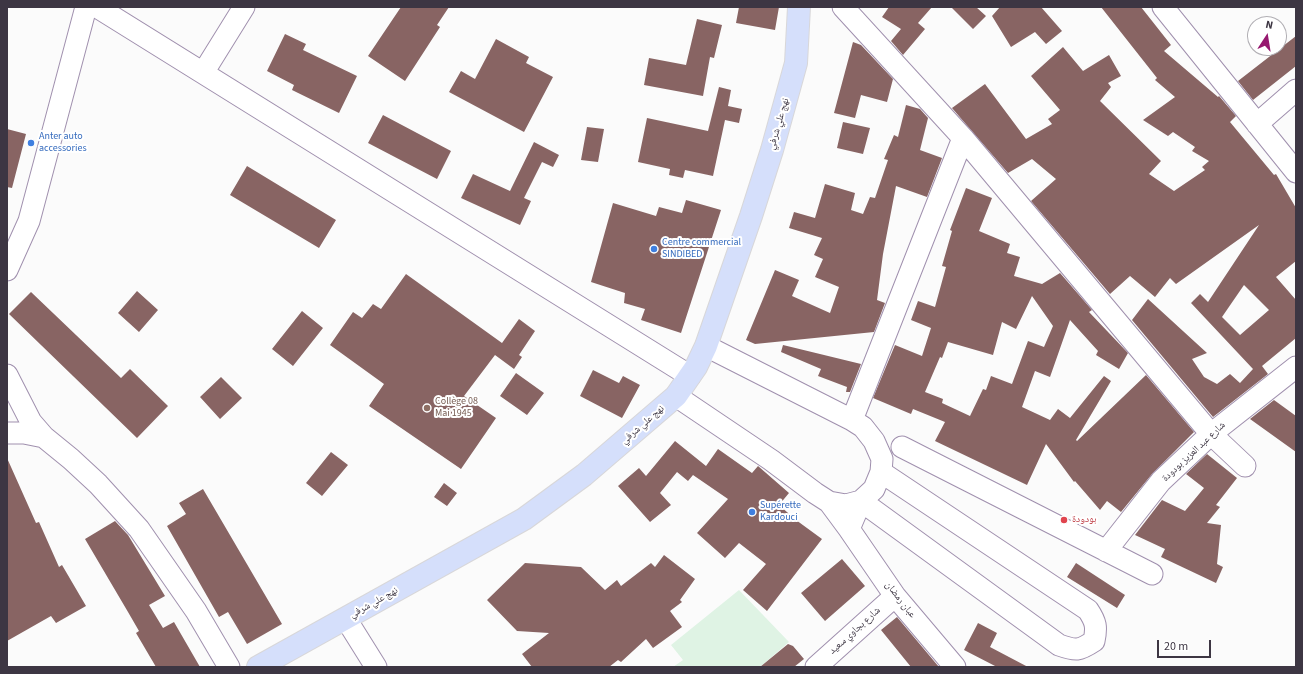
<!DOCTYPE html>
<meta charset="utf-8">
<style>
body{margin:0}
#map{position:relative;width:1303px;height:674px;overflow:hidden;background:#fbfbfb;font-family:"Source Sans 3",sans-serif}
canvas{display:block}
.frame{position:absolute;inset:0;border:8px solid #3d3643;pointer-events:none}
.north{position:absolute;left:1247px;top:16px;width:40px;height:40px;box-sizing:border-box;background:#fff;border:1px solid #b1afb4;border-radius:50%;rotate:12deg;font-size:11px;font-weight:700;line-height:16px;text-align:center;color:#3d3643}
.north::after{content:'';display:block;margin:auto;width:14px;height:18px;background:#971970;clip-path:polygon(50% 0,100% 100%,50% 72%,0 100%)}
.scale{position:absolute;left:1157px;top:640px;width:54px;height:18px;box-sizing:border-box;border:2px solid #3d3643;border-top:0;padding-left:5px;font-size:12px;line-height:14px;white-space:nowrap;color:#3d3643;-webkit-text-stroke:3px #fff;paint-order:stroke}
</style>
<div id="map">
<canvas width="1303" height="674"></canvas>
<div class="frame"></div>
<div class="north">N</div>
<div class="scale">20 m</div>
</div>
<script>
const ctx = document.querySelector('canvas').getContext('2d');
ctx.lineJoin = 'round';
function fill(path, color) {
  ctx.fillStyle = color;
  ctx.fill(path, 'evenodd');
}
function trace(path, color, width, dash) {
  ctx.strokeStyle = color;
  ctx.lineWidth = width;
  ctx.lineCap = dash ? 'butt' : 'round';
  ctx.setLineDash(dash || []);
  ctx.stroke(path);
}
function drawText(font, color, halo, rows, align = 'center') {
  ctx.font = font + ' "Source Sans 3","Noto Naskh Arabic",sans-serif';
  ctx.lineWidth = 4;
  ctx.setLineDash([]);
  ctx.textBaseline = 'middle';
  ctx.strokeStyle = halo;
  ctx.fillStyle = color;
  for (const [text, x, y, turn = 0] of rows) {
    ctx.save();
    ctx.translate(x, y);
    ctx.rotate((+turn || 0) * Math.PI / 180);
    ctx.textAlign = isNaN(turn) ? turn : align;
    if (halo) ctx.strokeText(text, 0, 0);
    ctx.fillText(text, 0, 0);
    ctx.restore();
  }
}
fill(new Path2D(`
 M739,590L789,642L760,667H673L683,660L671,645Z`), '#dff3e4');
fill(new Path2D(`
 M401,7H449L437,25L440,27L405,81L368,56Z
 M739,7H779L775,30L736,23Z
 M889,7H932L918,23L925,29L903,55L891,41L901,29L882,17Z
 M951,7H976L986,16L973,29Z
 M1000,7H1041L1062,31L1046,44L1035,32L1011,47L992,16Z
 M1101,7H1141L1171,45L1164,51L1218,97L1219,96L1236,116L1230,122L1274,175L1276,174L1296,208V261L1276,277L1296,300V338L1262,366L1268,374L1213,417L1132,320L1148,299L1207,353L1192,359L1204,377L1217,384L1230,374L1240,383L1253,369L1191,303L1200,294L1208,302L1259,225L1176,284L1170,278L1155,297L1130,276L1110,294L1031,201L1056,179L1032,159L1008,173L952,108L985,84L1026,139L1052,124L1048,119L1060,110L1031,76L1063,47L1083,71L1109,55L1121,76L1108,83L1111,87L1100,101L1161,161L1149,174L1174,191L1205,170L1202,167L1209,161L1192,151L1195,147L1173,132L1168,136L1143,120L1175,97L1155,80L1157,78ZM1244,285L1269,310L1240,335L1222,317Z
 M697,19L722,25L714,58L710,57L703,96L644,85L649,58L686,65Z
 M285,34L306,44L303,50L357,76L339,113L292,90L294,85L267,71Z
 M1296,36V66L1253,100L1238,81Z
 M496,39L529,57L526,63L553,77L524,132L449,92L461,71L475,79Z
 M853,42L861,45L893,79L887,102L861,95L855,118L834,113Z
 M719,87L731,90L728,106L742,109L739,123L725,120L713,176L685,170L683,178L669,175L670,169L638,162L647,118L708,131Z
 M906,105L920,109L928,118L920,150L942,158L927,197L896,186L883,254L877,300L885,303L874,332L755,344L746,340L775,270L799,280L792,296L830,313L839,287L815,277L823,259L814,255L822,238L789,228L794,212L815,218L825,184L855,193L851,210L863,214L870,197L875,198L888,160L884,159L894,135L898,137Z
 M383,115L451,151L437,179L368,143Z
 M843,122L870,128L863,154L837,148Z
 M587,127L604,129L598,162L581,160Z
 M7,129L26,134L12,188L7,187Z
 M534,142L559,155L553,167L542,162L524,198L531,201L520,225L461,198L473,174L510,191Z
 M247,166L336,220L319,248L230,195Z
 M966,188L992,198L979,231L1010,244L1007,253L1020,257L1014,276L1042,284L1060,273L1092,310L1089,312L1128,353L1119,369L1096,355L1098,351L1070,320L1050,377L1035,371L1022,407L1050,420L1058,409L1070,418L1104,376L1111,381L1076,440L1077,441L1146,375L1194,432L1152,474L1121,512L1107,501L1100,510L1075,481L1074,482L1046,444L1027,485L935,441L945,422L913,409L911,414L873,398L895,345L922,356L931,328L911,320L918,301L935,307L946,267L942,266L952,231L950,230ZM1032,296L1053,326L1044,347L1028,341L1012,384L991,376L986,390L983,389L970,416L942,403L943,399L925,392L940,357L942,358L948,342L993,355L1002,322L1016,329Z
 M686,200L721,210L681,333L641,320L645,309L624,303L625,293L591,282L613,203L656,216L659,207L682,213Z
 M406,274L502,343L519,319L535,331L519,355L522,357L514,369L495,355L464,396L496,418L461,469L369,406L384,384L330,345L353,312L362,318L373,304L381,309Z
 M137,291L158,310L139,332L118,313Z
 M31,292L121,378L130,369L168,406L137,438L9,314Z
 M302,311L323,328L293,366L272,349Z
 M783,345L861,364L850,392H846L847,387L818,376L821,369L781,352Z
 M593,370L619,383L623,376L640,385L622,418L580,396Z
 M516,373L544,393L527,415L500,396Z
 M221,377L242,398L220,419L200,397Z
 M1274,400L1296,416V452L1250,419Z
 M675,441L706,466L718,449L752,473L758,466L789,493L779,505L796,520L822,539L767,611L743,590L766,564L739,543L725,558L697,533L728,499L693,475L688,481L677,472L660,493L671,505L650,522L618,486L639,468L646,476Z
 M331,452L348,465L322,496L306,483Z
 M1207,454L1237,478L1216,505L1220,507L1207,523L1221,525L1217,564L1223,567L1216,583L1161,557L1165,549L1135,535L1162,500L1185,511L1204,488L1186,474Z
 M7,458L36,523L39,522L59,567L62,565L86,606L56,623L51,616L7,641Z
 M444,483L457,493L447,506L434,497Z
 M203,489L282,624L247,644L228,612L219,617L167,526L186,514L179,503Z
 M115,521L128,535L165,596L149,605L163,628L174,622L200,667H156L136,633L139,631L128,612L85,539Z
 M664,555L695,579L680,600L682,602L670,611L682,627L653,648L646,639L621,662L618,660L609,667H532L522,654L549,633L517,631L487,600L525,563L581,567L605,590L617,580L621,586L651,563L655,567Z
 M842,559L865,586L825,621L801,593Z
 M1076,563L1125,595L1117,608L1067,577Z
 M897,617L939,667H911L881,630Z
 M978,623L997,633L990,647L1028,667H997L964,650Z
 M788,644L793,646L804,659L794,667H760Z`), '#886463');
const minor = new Path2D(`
 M97,7L690,376
 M843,7L963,138L1211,434L1245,466
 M1163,7L1296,172
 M203,73L244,7
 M1257,124L1296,90
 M7,270L29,221L86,7
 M7,375L31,422L44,437L71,459L98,484L139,529L196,611L229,667
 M676,396L771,460L815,493L829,502L846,505L861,501L874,489L881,472L882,459L874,441L863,427L852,420L706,346
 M852,420L963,138
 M7,433H24L44,437
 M902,447L1152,574
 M829,502L849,529L861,501L1059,645C1076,651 1079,651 1094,641C1097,627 1096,622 1088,610L881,472
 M849,529L895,596L955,667
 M1106,551L1161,481L1211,434L1296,367
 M346,619L376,667
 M816,667L895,596`);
const major = new Path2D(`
 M258,667L524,519L584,475L676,396L696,367L706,346L751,216L772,150L796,63L799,7`);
trace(minor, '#a090ae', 23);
trace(major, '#d8d7d9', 24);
trace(minor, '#fff', 21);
trace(major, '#d5dffb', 22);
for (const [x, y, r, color] of [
 [31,143,4,"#3f7fe0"],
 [654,249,4,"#3f7fe0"],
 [427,408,4,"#8d6e63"],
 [752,512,4,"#3f7fe0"],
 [1064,520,4,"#e0444e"]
]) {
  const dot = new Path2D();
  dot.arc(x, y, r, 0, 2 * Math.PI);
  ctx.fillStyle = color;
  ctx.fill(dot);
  trace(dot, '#fff', 1.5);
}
drawText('10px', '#3d3643', '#fff', [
 ["نهج علي شرفي",779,124,-74],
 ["نهج علي شرفي",643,425,-41],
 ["شارع عبد العزيز بودودة",1194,452,-43],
 ["عبان رمضان",900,600,52],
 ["نهج علي شرفي",374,603,-29],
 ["شارع بجاوي سعيد",855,631,-42]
]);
drawText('10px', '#366cbe', '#fff', [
 ["Anter auto",39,137],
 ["accessories",39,149],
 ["Centre commercial",662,243],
 ["SINDIBED",662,255],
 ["Supérette",760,506],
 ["Kardouci",760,518]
], 'left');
drawText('10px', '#785e54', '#fff', [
 ["Collège 08",435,402],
 ["Mai 1945",435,414]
], 'left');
drawText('10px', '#be3a42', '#fff', [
 ["بودودة",1072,520]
], 'left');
</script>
